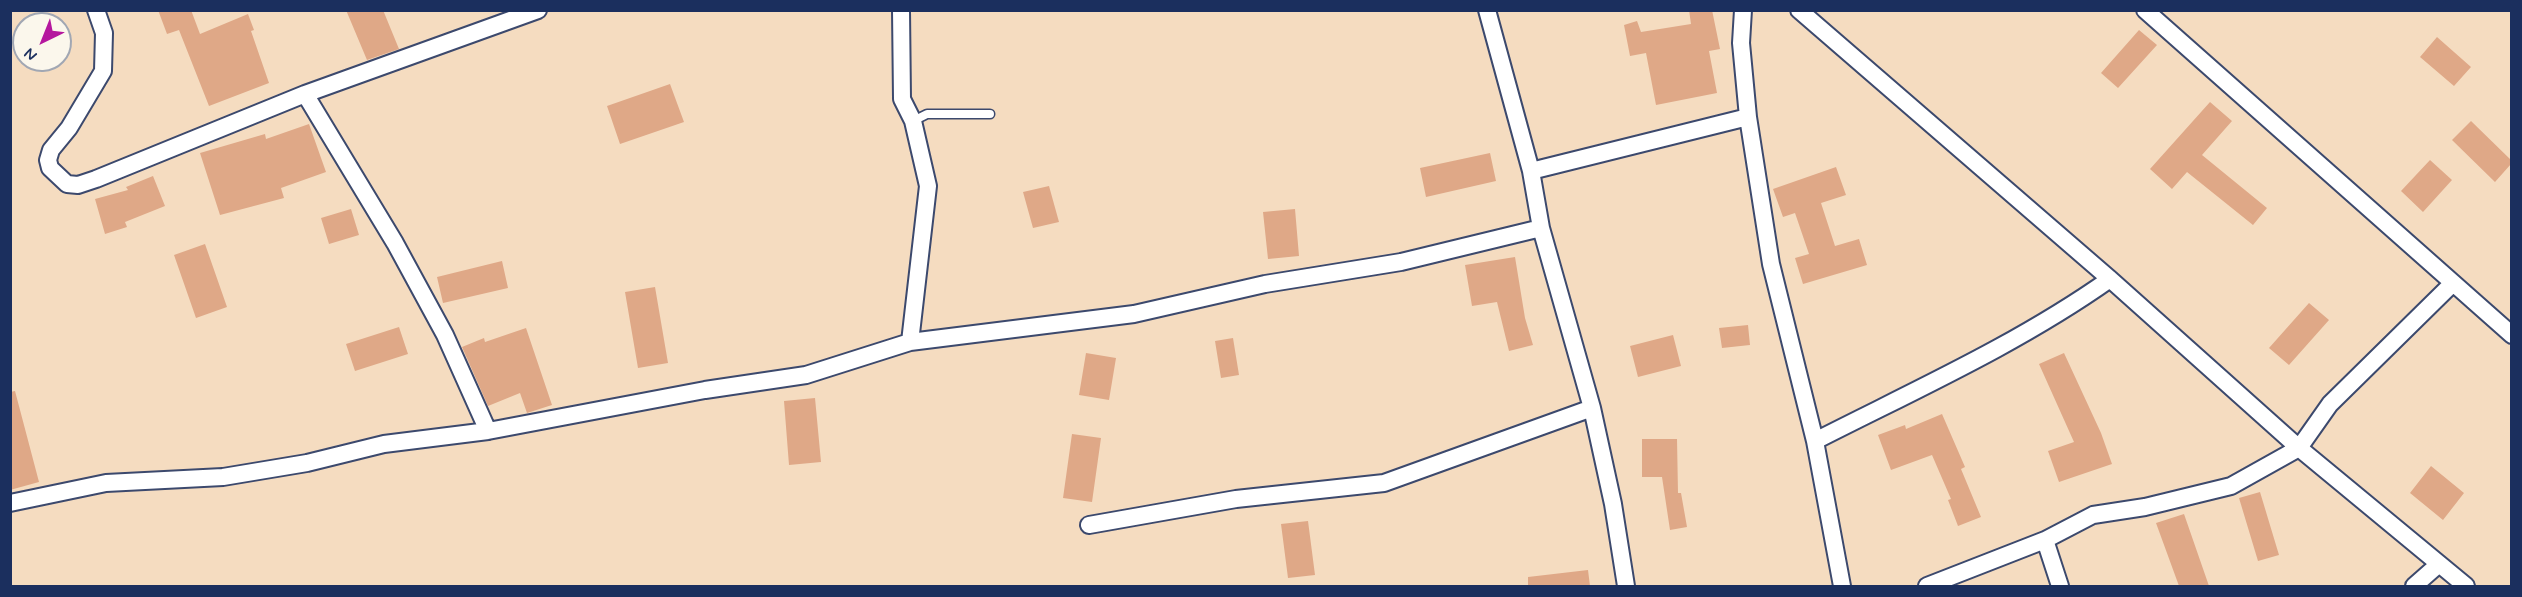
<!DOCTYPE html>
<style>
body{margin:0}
#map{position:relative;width:2522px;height:597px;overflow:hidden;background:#f5dcc0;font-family:Mynerve,sans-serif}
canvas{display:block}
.frame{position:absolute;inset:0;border:12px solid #1b2f5e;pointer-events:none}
.north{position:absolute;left:12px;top:12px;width:60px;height:60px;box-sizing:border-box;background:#fbf7ec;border:2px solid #a1a7b3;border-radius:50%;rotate:223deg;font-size:16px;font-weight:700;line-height:24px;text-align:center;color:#1b2f5e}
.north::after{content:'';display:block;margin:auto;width:21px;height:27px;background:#b5179e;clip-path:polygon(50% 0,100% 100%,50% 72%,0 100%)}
</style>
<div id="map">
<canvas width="2522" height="597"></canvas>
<div class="frame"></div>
<div class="north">N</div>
</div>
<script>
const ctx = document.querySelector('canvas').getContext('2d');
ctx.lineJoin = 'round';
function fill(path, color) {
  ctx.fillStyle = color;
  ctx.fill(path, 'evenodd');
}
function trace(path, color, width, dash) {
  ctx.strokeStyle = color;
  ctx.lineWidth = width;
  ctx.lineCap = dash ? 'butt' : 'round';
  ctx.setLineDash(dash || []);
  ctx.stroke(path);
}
fill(new Path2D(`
 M158,10H191L200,34L248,14L254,30L251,31L269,83L209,106L179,30L167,34Z
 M346,10H383L399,49L367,60Z
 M1689,10H1712L1720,49L1709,51L1717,93L1656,105L1646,53L1630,56L1624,25L1637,21L1641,32L1691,24Z
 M2139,30L2157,45L2118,88L2101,73Z
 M2437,37L2471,67L2454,86L2420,57Z
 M670,84L684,122L620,144L607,106Z
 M2210,102L2232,121L2202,155L2267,208L2253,225L2187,172L2172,189L2150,169Z
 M2471,121L2511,160V164L2495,182L2452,140Z
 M309,124L326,172L281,188L284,198L220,215L200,153L265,134L266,139Z
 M1490,153L1496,181L1426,197L1420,168Z
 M2430,160L2452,180L2423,212L2401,191Z
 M1836,167L1846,195L1821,203L1835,246L1859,239L1867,265L1803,284L1795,258L1809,254L1795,213L1783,217L1773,189Z
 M153,176L165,206L125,222L127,227L105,234L95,199L128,190L126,187Z
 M1049,186L1059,222L1033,228L1023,192Z
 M351,209L359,235L329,244L321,218Z
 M1295,209L1299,256L1268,259L1263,212Z
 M205,244L227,307L196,318L174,255Z
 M1515,257L1525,318L1533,345L1509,351L1497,302L1472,306L1465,265Z
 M502,261L508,288L443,303L437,277Z
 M655,287L668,363L638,368L625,292Z
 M2309,303L2329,320L2289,365L2269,348Z
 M1748,325L1750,345L1722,348L1719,328Z
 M399,327L408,354L355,371L346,344Z
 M526,328L552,405L527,413L520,393L488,406L462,347L484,338L485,342Z
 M1673,335L1681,366L1638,377L1630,346Z
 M1233,338L1239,375L1221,378L1215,341Z
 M1086,353L1116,358L1109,400L1079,395Z
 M2064,353L2101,433L2112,464L2059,482L2048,451L2074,442L2039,364Z
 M15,391L39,482L10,490V392Z
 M815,398L821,462L789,465L784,401Z
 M1942,414L1965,467L1961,469L1981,517L1958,526L1948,500L1951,499L1932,455L1891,470L1878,435L1905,425L1906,429Z
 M1072,434L1101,438L1092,502L1063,498Z
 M1642,439H1677L1678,493H1681L1687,527L1670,530L1662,477H1642Z
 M2431,466L2464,493L2443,520L2410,493Z
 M2260,492L2279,555L2258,561L2239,498Z
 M2184,514L2209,586H2179L2156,523Z
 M1308,521L1315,575L1288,578L1281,524Z
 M1588,570L1590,586H1528V577Z`), '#dfa887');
const service = new Path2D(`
 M913,121L927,114H990`);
const minor = new Path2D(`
 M96,10L104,33L103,71L69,128L51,150L48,160L50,168L67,184L78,185L96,179L305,94L538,10
 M901,10L902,99L913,121L928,186L910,342
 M1487,10L1531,171L1541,228L1592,408L1613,504L1626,586
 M1743,10L1741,43L1748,117L1771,264L1815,441L1842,586
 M1799,10L2110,279L2299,448L2466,586
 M2145,10L2512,335
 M305,94L395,243L445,335L488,431
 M1531,171L1748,117
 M1815,441C1915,390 2018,344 2110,279
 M10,503L106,483L223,477L307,463L384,444L488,431L705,390L806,375L910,342L1134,314L1265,284L1401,262L1541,228
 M1089,525L1236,499L1384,483L1592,408
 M2045,540L2093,515L2145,507L2231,486L2299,448L2330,404L2453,283
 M1927,586L2045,540L2060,586
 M2414,586L2439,564`);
trace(service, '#3c496d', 11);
trace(minor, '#3c496d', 20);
trace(service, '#fff', 8);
trace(minor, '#fff', 16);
</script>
